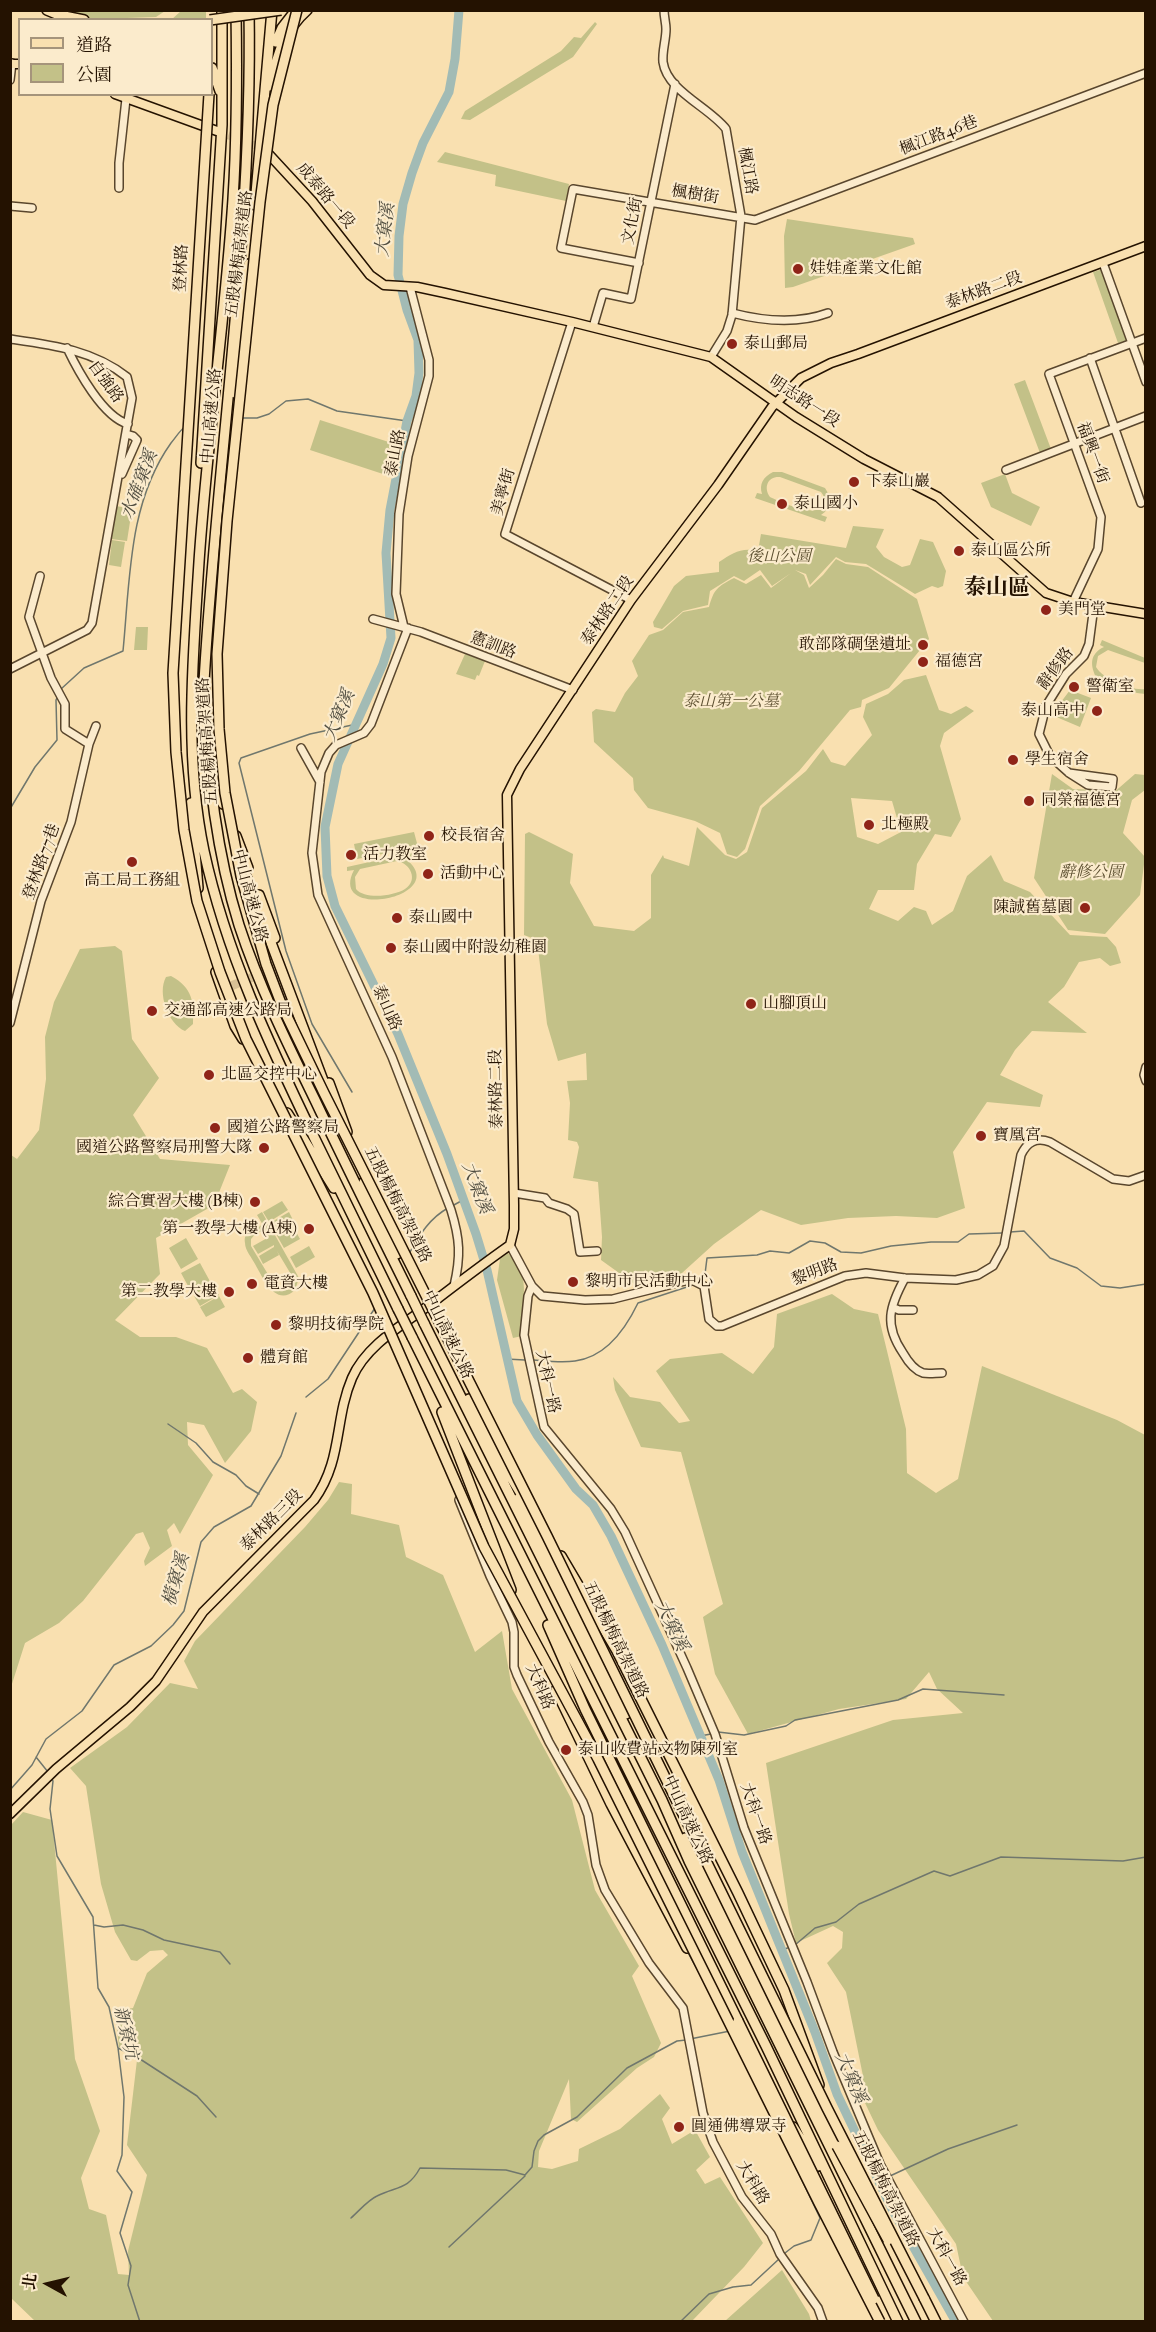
<!DOCTYPE html>
<meta charset="utf-8">
<style>
body{margin:0}
#map{position:relative;width:1156px;height:2332px;overflow:hidden;background:#f9e0b0;font-family:"IM FELL French Canon","Noto Serif TC",serif}
canvas{display:block}
.frame{position:absolute;inset:0;border:12px solid #241201;pointer-events:none}
.legend{position:absolute;left:18px;top:18px;width:195px;height:78px;box-sizing:border-box;background:#fbebcc;border:2px solid #a5947b;margin:0;padding:8px 10px;list-style:none;font-size:18px;color:#241201}
.legend li{display:flex;align-items:center;gap:12px;height:30px}
.legend b{width:30px;border:2px solid #a5947b}
.north{position:absolute;left:18px;top:2254px;width:60px;height:60px;-webkit-text-stroke:4px #fbebcc;paint-order:stroke;rotate:278deg;font-size:16px;font-weight:700;line-height:24px;text-align:center;color:#241201}
.north::after{content:'';display:block;margin:auto;width:21px;height:27px;background:#241201;clip-path:polygon(50% 0,100% 100%,50% 72%,0 100%)}
</style>
<div id="map">
<canvas width="1156" height="2332"></canvas>
<div class="frame"></div>
<ul class="legend">
<li><b style="height:8px;background:#f9e0b0"></b>道路</li>
<li><b style="height:16px;background:#c3c188"></b>公園</li>
</ul>
<div class="north">北</div>
</div>
<script>
const ctx = document.querySelector('canvas').getContext('2d');
ctx.lineJoin = 'round';
function fill(path, color) {
  ctx.fillStyle = color;
  ctx.fill(path, 'evenodd');
}
function trace(path, color, width, dash) {
  ctx.strokeStyle = color;
  ctx.lineWidth = width;
  ctx.lineCap = dash ? 'butt' : 'round';
  ctx.setLineDash(dash || []);
  ctx.stroke(path);
}
function drawText(font, color, halo, rows, align = 'center') {
  ctx.font = font + ' "IM FELL French Canon","Noto Serif TC",serif';
  ctx.lineWidth = 4.5;
  ctx.setLineDash([]);
  ctx.textBaseline = 'middle';
  ctx.strokeStyle = halo;
  ctx.fillStyle = color;
  for (const [text, x, y, turn = 0] of rows) {
    ctx.save();
    ctx.translate(x, y);
    ctx.rotate((+turn || 0) * Math.PI / 180);
    ctx.textAlign = isNaN(turn) ? turn : align;
    if (halo) ctx.strokeText(text, 0, 0);
    ctx.fillText(text, 0, 0);
    ctx.restore();
  }
}
fill(new Path2D(`
 M104,10L165,11L156,17L98,19L85,18L55,11L83,12Z
 M181,11H206V19L171,20Z
 M595,22L597,24L573,57L470,120L461,119L465,111L561,51L574,37L581,38Z
 M445,152L569,184L566,201L495,186L496,175L437,162Z
 M787,219L913,238L915,244L793,287L785,288L784,236Z
 M1103,269L1128,340L1118,343L1093,272Z
 M1025,380L1051,449L1040,453L1014,384Z
 M320,420L395,444L386,475L310,450Z
 M773,472H782L825,488C832,498 831,509 821,515L827,517L825,522L755,498L757,493L762,494C759,484 763,477 773,472ZM780,477L821,492C824,496 826,500 824,505C817,519 780,502 770,497C763,487 768,476 780,477Z
 M1005,474L1012,493L1040,507L1031,526L991,507L981,483Z
 M116,506L132,509L127,541L111,539Z
 M853,526L884,529L876,547L884,557L902,567L910,565L920,539L933,542L946,571L943,586L938,588L932,586L915,594L866,564L845,562L836,557L810,585L806,574L795,570L804,575L809,588L823,575L836,559L846,564L868,567L917,599L929,639L889,688L862,700L861,707L850,710L799,771L760,806L745,849L737,857L727,854L720,833L695,821L648,808L634,790L633,778L594,742L592,712L596,709L615,712L625,693L638,676L632,661L649,635L663,630L683,612L709,607C714,589 717,587 734,578L746,584L761,575L771,588L791,573L772,586L760,570L744,581L734,576L710,591L708,605L683,611L662,629L654,627L653,622L674,586L686,576L719,572V562C733,553 741,547 758,551L761,534L846,548Z
 M112,540L125,542L121,567L109,565Z
 M136,627H148L147,650H134Z
 M1102,640L1145,658V663L1108,650L1098,656L1096,667C1103,679 1131,691 1145,689V694L1137,693L1097,679C1090,666 1089,654 1104,647L1100,645Z
 M465,654L485,661L479,676L477,675L475,680L456,674Z
 M926,675L939,710L951,714L966,706L974,711L944,733L940,746L961,819L951,837L935,834L917,864L914,890H878L869,909L898,921L914,907L926,911L932,925L953,911L967,876L991,855L1004,881L1030,892L1070,935L1107,937L1116,947L1121,963L1110,966L1100,958L1079,962L1064,987L1048,1002L1087,1033L1032,1031L1015,1050L1000,1075L1043,1095L1040,1107L987,1102L953,1152L965,1208L937,1218L896,1216L848,1218L801,1225L761,1210L714,1244L682,1273L640,1288L601,1260L602,1237L598,1182L573,1178L579,1147L577,1142L568,1140L570,1103L567,1081L587,1080L586,1053L558,1061L547,1024L537,940L524,935L525,834L529,832L573,854L570,883L594,926L634,931L651,918V875L663,855L664,858L689,866L697,827L725,855L736,859L747,852L762,808L806,771L823,749L831,762L845,766L872,735L863,717L866,704L888,694L904,680ZM851,798L892,801L901,832L878,844L857,837Z
 M1070,690L1091,698L1080,727L1054,716L1061,702Z
 M1052,774L1073,789L1095,790L1112,794L1135,774L1145,775V790L1132,800L1123,833L1145,857L1140,895L1105,934L1068,930L1034,878Z
 M414,832L418,847L357,859L354,844Z
 M415,852L416,857L406,859C453,897 327,922 354,870L347,871V867ZM397,861C410,863 419,880 405,889C394,896 365,900 356,889L355,877L360,869Z
 M115,946L122,951L132,1039L159,1078L133,1115L160,1159L230,1165L214,1205L156,1238L160,1274L115,1320L140,1337H176L207,1348L233,1393L242,1389L257,1402L251,1431L225,1463L204,1425L187,1422L188,1445L213,1475L180,1534L174,1523L167,1530L172,1546L145,1566L144,1561L150,1548L143,1532L136,1534L83,1601L59,1623L25,1643L11,1687V1155L17,1159L39,1130L46,1079L45,1037L54,1002L80,949Z
 M171,976C193,988 194,1002 193,1024L185,1031C168,1024 157,993 166,977Z
 M282,1201L288,1210L269,1222L263,1212Z
 M262,1212L299,1278L295,1290C276,1308 263,1278 255,1264C252,1258 245,1250 245,1243C244,1237 246,1234 249,1229L263,1225L257,1215ZM257,1232H263L269,1237L253,1246L258,1254L274,1245V1247L259,1256L263,1264L279,1255L277,1251L292,1276V1283C288,1290 281,1291 275,1286L251,1246V1239Z
 M289,1212L294,1222L275,1233L270,1223Z
 M292,1225L300,1239L284,1248L276,1234Z
 M186,1238L198,1259L181,1269L169,1248Z
 M309,1246L315,1257L296,1268L290,1257Z
 M508,1253C535,1280 519,1303 522,1336L513,1338L497,1280L500,1259Z
 M200,1263L212,1285L193,1295L181,1273Z
 M213,1285L219,1295L200,1306L194,1296Z
 M832,1294L854,1309L878,1314L906,1429L907,1473L936,1493L958,1479L982,1366L1117,1420L1145,1435V2321H993L963,2277L956,2244L878,2130L854,2080L863,2076L846,1992L827,1963L842,1948L843,1932L833,1926L796,1943L789,1914L766,1763L893,1720L963,1713L937,1689L929,1672L906,1699L839,1709L748,1734L715,1674L703,1617L723,1604L681,1452L641,1447L615,1390L613,1377L630,1397L660,1402L679,1423L690,1421L656,1371L670,1359L722,1353L753,1374L774,1347L777,1314Z
 M219,1296L225,1307L206,1317L200,1307Z
 M339,1482L352,1484L351,1514L399,1525L406,1557L443,1575L475,1652L502,1631L512,1689L572,1800L595,1890L639,1966L632,1976L661,2043L654,2057L637,2068L577,2122L571,2119L569,2079L539,2151L538,2167L552,2169L578,2161L579,2149L620,2129L660,2094L670,2108L662,2119L672,2144L695,2130L710,2157L696,2170L705,2184L720,2177L763,2243L744,2267L692,2321L36,2322L11,2298V1825L23,1812L52,1820L75,2059L100,2131L81,2178L89,2209L106,2215L118,2274L129,2275L128,2251L147,2175L127,2145L137,2060L119,2047L115,2011L133,2008L147,1973L168,1955L163,1950L150,1951L137,1961L131,1960L115,1932L101,1884L86,1786L70,1768L127,1727L170,1683L198,1689L184,1661L195,1641L305,1527L328,1500Z
 M782,2270L809,2314L811,2321H725Z`), '#c3c188');
trace(new Path2D(`
 M241,418H257L269,414L286,401L308,399L337,411L407,421
 M61,689L84,668L123,651C130,581 128,503 171,443C176,437 180,430 186,426
 M10,809L35,767L57,740L56,700L58,696
 M352,1092L312,1024L286,951L239,763L241,758L310,734L357,724
 M452,1206L463,1200
 M1010,1232L1024,1231L1050,1258L1077,1268L1101,1286L1120,1288L1146,1284
 M410,1252C420,1234 430,1218 448,1208
 M699,1280L705,1274L707,1258L757,1255L770,1251L789,1253L810,1241L825,1243L841,1252L861,1253L891,1246L931,1242H958L969,1234L1002,1233
 M506,1359L525,1360
 M533,1360C547,1361 561,1363 575,1361C606,1357 626,1328 638,1303L693,1285
 M306,1397L328,1379L375,1308
 M168,1424L196,1443L213,1462L236,1475L246,1486L259,1494
 M718,1732L744,1735L786,1726L795,1720L898,1700L923,1689L1004,1695
 M700,1736L711,1734
 M36,1757L48,1772
 M52,1779L53,1781L50,1809L57,1856L93,1917L98,1988L109,2007L118,2048L124,2097L122,2155L117,2171L132,2192L120,2233L131,2266L128,2285L140,2322
 M10,1790L32,1765L46,1739L82,1711L114,1665L151,1646L173,1625L184,1611L201,1542L214,1527L251,1506L281,1456L296,1413
 M642,1873L647,1882
 M94,1925L104,1927L123,1925L143,1930L164,1940L220,1952L230,1964
 M795,1945L815,1928L836,1922L859,1904L934,1871L950,1876L1001,1857L1123,1861L1146,1857
 M781,1950L791,1947
 M687,1951L701,1976
 M690,2039L730,2031
 M118,2048L140,2059L197,2096L216,2117
 M778,2130L820,2218L811,2240L794,2246L785,2253
 M890,2176L948,2149L1017,2125
 M878,2182L886,2178
 M351,2218C359,2211 368,2200 377,2196C397,2186 408,2190 420,2168L506,2170L525,2175L532,2167L534,2151L538,2141L544,2135L577,2117L627,2068L677,2041L686,2040
 M449,2247L525,2176
 M680,2322L709,2294L733,2287L751,2285L779,2259`), '#70776d', 1.5);
trace(new Path2D(`
 M459,10L455,59L449,92L423,143L412,173L403,204L399,236L398,275L407,310L418,340L419,373L416,396L407,421L390,510L386,553L391,638L383,664L338,764L325,827L327,876L335,906L398,1034L447,1154L476,1234L487,1270L517,1401L537,1435L576,1489L593,1505L611,1536L662,1645L719,1780L742,1852L815,2032L837,2094L892,2209L956,2322`), '#a2bbb5', 9);
trace(new Path2D(`
 M217,131L264,149`), '#d9c196', 8, [8, 4]);
trace(new Path2D(`
 M231,986L266,972`), '#d9c196', 9, [9, 4.5]);
const minor = new Path2D(`
 M664,10C664,17 666,23 666,29C666,40 662,51 663,62C667,91 709,107 726,129L741,216L732,315L727,331L711,357
 M10,80L12,63
 M119,188V163L126,99
 M10,206L32,208
 M639,263L561,248L573,189L755,220L1146,73
 M1103,263L1146,382
 M732,313C763,321 798,324 828,313
 M572,322L505,534L631,600
 M593,327L603,293L631,299L675,84
 M10,339C52,345 93,350 127,377L132,398L92,623L87,630L10,669
 M67,348C78,371 103,417 128,424
 M1090,358L1141,503
 M1006,470L1146,416
 M122,474L137,440L133,436L126,434
 M40,576L29,617L51,678L65,704V729L89,744
 M1073,602L1098,549L1101,517L1049,374L1146,338
 M373,619L421,632L573,690
 M404,627L396,594L399,514L408,456L429,376V360L410,287
 M408,628L371,724L364,733L336,745L329,753L321,772L312,853L318,895L392,1057L451,1210C460,1239 461,1256 454,1286
 M301,748L320,782
 M1069,773L1113,779L1112,787L1088,785L1069,773L1050,756L1039,734L1046,706L1066,674L1084,656L1089,644L1094,606
 M10,1023L41,901L71,822L89,744L96,726
 M1146,1067L1144,1075L1146,1081
 M514,1193L545,1198L549,1203L567,1209L574,1214L580,1252L597,1251
 M510,1245L532,1286L542,1296L585,1300L613,1299L685,1281H694L704,1286L709,1319L717,1326H722L845,1276L866,1273L905,1278L956,1280L978,1275L993,1266L1004,1246L1021,1155C1027,1142 1036,1137 1050,1142L1113,1179L1129,1181L1146,1175
 M905,1278C889,1307 884,1325 903,1353C907,1360 914,1370 923,1373C928,1374 936,1373 942,1373
 M532,1286L528,1296L524,1335L544,1427L611,1509L625,1532L687,1668L715,1734L744,1828L807,1982L833,2052L880,2164L964,2322
 M894,1308L899,1310H913
 M459,1500L490,1576L512,1622L514,1632V1667L517,1675L549,1742L583,1802L588,1815L596,1865L605,1890L649,1963L683,2008L703,2113L713,2142L742,2197L771,2234L780,2254L818,2308L823,2322`);
const major = new Path2D(`
 M10,64H20
 M115,94L217,131
 M264,149L312,201L370,275L384,285L417,287L445,293L572,322L711,357L796,417L864,459L938,497L1046,593L1073,602L1146,614
 M10,1814L56,1769L130,1707L156,1681L203,1612L314,1500C343,1460 334,1420 352,1378C366,1345 404,1324 432,1303C458,1283 483,1264 510,1245L514,1229V1205L507,795L520,769L631,600L718,485L772,407L801,378L831,363L858,354L1146,246`);
const highway = new Path2D(`
 M47,10L59,15L84,20
 M236,10C237,73 237,137 233,199C225,320 207,441 199,562C193,658 184,756 204,851C226,953 270,1046 315,1139C343,1196 371,1253 398,1309
 M249,10C253,235 217,458 204,682C206,762 215,848 239,925C259,986 287,1043 315,1100C346,1166 379,1231 411,1296
 M276,42L282,28L296,10
 M212,68L220,91
 M270,86C277,57 283,31 307,10
 M255,205L272,10
 M235,393L249,264
 M201,463L222,125V10
 M214,762L223,804
 M191,803L198,888
 M236,836L248,868
 M241,863L327,1091
 M259,895L275,938
 M216,972L235,1026L243,1039
 M329,1083L347,1132
 M287,1113L334,1188
 M364,1182L397,1254
 M424,1323L662,1800L689,1861L916,2322
 M412,1337L766,2046L898,2322
 M469,1399L496,1454
 M442,1412L511,1590
 M494,1450L526,1502
 M519,1498L626,1714
 M561,1556L617,1651L738,1893L784,1990L819,2085
 M548,1625L585,1709L738,2021
 M556,1690L611,1804L687,1948
 M685,1838L697,1863
 M695,1859L837,2146
 M793,2127L818,2166
 M924,2298L936,2322`);
trace(minor, '#59462d', 10);
trace(major, '#241201', 11);
trace(highway, '#241201', 12);
trace(minor, '#fbebcc', 7);
trace(major, '#f9e0b0', 8);
trace(highway, '#f9e0b0', 9);
const highwayBridge = new Path2D(`
 M297,10L273,105L260,202L227,521L217,654L219,729L225,793L241,876L266,964L282,1006L324,1093L547,1536L827,2108L924,2298
 M210,20L281,10
 M209,94L173,673L176,752L184,830L197,901L220,972L246,1039L373,1293L484,1547L598,1759L819,2203L880,2322
 M411,1296L424,1323
 M398,1309L412,1337
 M738,2021L874,2299
 M837,2146L888,2240`);
trace(highwayBridge, '#241201', 12, []);
trace(highwayBridge, '#f9e0b0', 9);
for (const [x, y, r, color] of [
 [798,269,6,"#8f2418"],
 [732,344,6,"#8f2418"],
 [854,482,6,"#8f2418"],
 [782,504,6,"#8f2418"],
 [959,551,6,"#8f2418"],
 [1046,610,6,"#8f2418"],
 [923,645,6,"#8f2418"],
 [923,662,6,"#8f2418"],
 [1074,687,6,"#8f2418"],
 [1097,711,6,"#8f2418"],
 [1013,760,6,"#8f2418"],
 [1029,801,6,"#8f2418"],
 [869,825,6,"#8f2418"],
 [429,836,6,"#8f2418"],
 [351,855,6,"#8f2418"],
 [132,862,6,"#8f2418"],
 [428,874,6,"#8f2418"],
 [1085,908,6,"#8f2418"],
 [397,918,6,"#8f2418"],
 [391,948,6,"#8f2418"],
 [751,1004,6,"#8f2418"],
 [152,1011,6,"#8f2418"],
 [209,1075,6,"#8f2418"],
 [215,1128,6,"#8f2418"],
 [981,1136,6,"#8f2418"],
 [264,1148,6,"#8f2418"],
 [255,1202,6,"#8f2418"],
 [309,1229,6,"#8f2418"],
 [573,1282,6,"#8f2418"],
 [252,1284,6,"#8f2418"],
 [229,1292,6,"#8f2418"],
 [276,1325,6,"#8f2418"],
 [248,1358,6,"#8f2418"],
 [566,1750,6,"#8f2418"],
 [679,2127,6,"#8f2418"]
]) {
  const dot = new Path2D();
  dot.arc(x, y, r, 0, 2 * Math.PI);
  ctx.fillStyle = color;
  ctx.fill(dot);
  trace(dot, '#fbebcc', 2);
}
drawText('16px', '#241201', '#fbebcc', [
 ["楓江路46巷",939,136,-21],
 ["楓江路",747,171,80],
 ["楓樹街",695,195,9],
 ["成泰路一段",325,196,50],
 ["文化街",633,221,-79],
 ["五股楊梅高架道路",240,254,-83],
 ["登林路",182,268,-87],
 ["泰林路二段",984,291,-20],
 ["自強路",105,382,54],
 ["明志路一段",804,402,33],
 ["中山高速公路",212,416,-85],
 ["泰山路",396,453,-79],
 ["福興一街",1092,453,70],
 ["美寧街",504,492,-74],
 ["泰林路二段",608,611,-56],
 ["憲訓路",493,646,21],
 ["辭修路",1056,669,-53],
 ["五股楊梅高架道路",208,741,-94],
 ["登林路77巷",42,862,-70],
 ["中山高速公路",249,896,75],
 ["泰山路",386,1008,66],
 ["泰林路二段",497,1089,-91],
 ["五股楊梅高架道路",397,1205,63],
 ["黎明路",815,1273,-21],
 ["中山高速公路",447,1335,64],
 ["大科一路",547,1382,78],
 ["泰林路三段",272,1521,-45],
 ["五股楊梅高架道路",615,1640,64],
 ["大科路",539,1687,67],
 ["大科一路",755,1814,71],
 ["中山高速公路",687,1820,65],
 ["大科路",752,2183,59],
 ["五股楊梅高架道路",885,2189,63],
 ["大科一路",946,2257,61]
]);
drawText('16px', '#241201', '#fbebcc', [
 ["娃娃產業文化館",810,269],
 ["泰山郵局",744,344],
 ["下泰山巖",866,482],
 ["泰山國小",794,504],
 ["泰山區公所",971,551],
 ["美門堂",1058,610],
 ["敢部隊碉堡遺址",911,645,"right"],
 ["福德宮",935,662],
 ["警衛室",1086,687],
 ["泰山高中",1085,711,"right"],
 ["學生宿舍",1025,760],
 ["同榮福德宮",1041,801],
 ["北極殿",881,825],
 ["校長宿舍",441,836],
 ["活力教室",363,855],
 ["活動中心",440,874],
 ["高工局工務組",132,881,"center"],
 ["陳誠舊墓園",1073,908,"right"],
 ["泰山國中",409,918],
 ["泰山國中附設幼稚園",403,948],
 ["山腳頂山",763,1004],
 ["交通部高速公路局",164,1011],
 ["北區交控中心",221,1075],
 ["國道公路警察局",227,1128],
 ["寶凰宮",993,1136],
 ["國道公路警察局刑警大隊",252,1148,"right"],
 ["綜合實習大樓 (B棟)",243,1202,"right"],
 ["第一教學大樓 (A棟)",297,1229,"right"],
 ["黎明市民活動中心",585,1282],
 ["電資大樓",264,1284],
 ["第二教學大樓",217,1292,"right"],
 ["黎明技術學院",288,1325],
 ["體育館",260,1358],
 ["泰山收費站文物陳列室",578,1750],
 ["圓通佛導眾寺",691,2127]
], 'left');
drawText('italic 16px', '#5c4f30', '#fbebcc', [
 ["後山公園",779,557],
 ["泰山第一公墓",731,702],
 ["辭修公園",1091,873]
]);
drawText('italic 18px', '#504d40', '#fbebcc', [
 ["大窠溪",386,230,-83],
 ["水確窠溪",140,485,-69],
 ["大窠溪",340,716,-67],
 ["大窠溪",476,1188,69],
 ["橫窠溪",177,1580,-74],
 ["大窠溪",671,1626,65],
 ["新寮坑",125,2033,77],
 ["大窠溪",850,2078,67]
]);
drawText('bold 22px', '#241201', '#fbebcc', [
 ["泰山區",997,589]
]);
</script>
